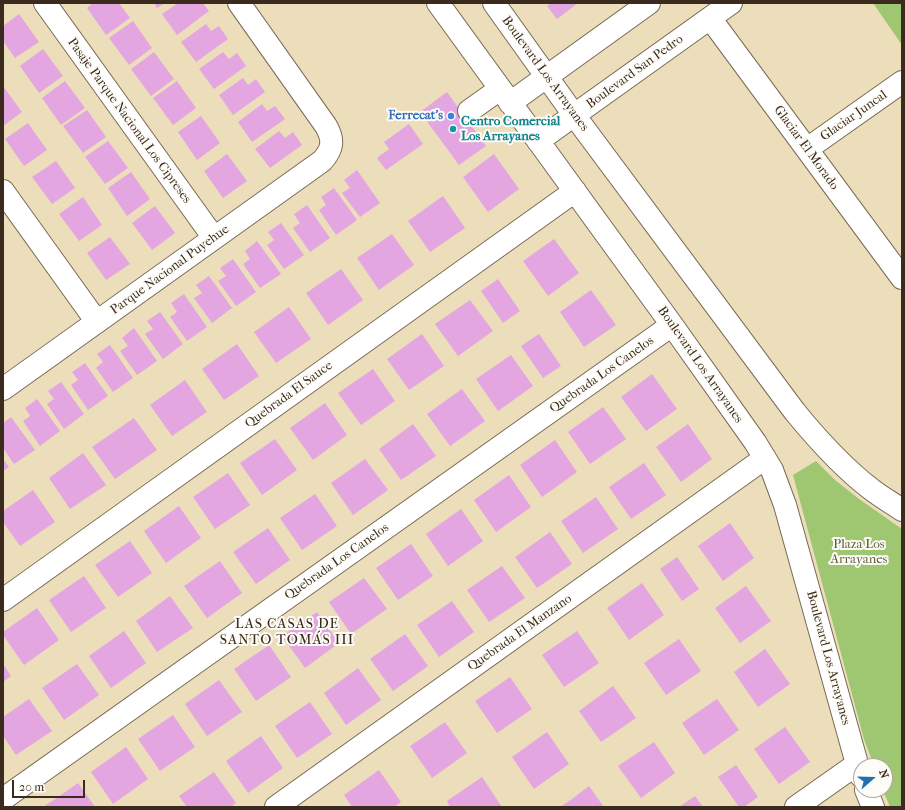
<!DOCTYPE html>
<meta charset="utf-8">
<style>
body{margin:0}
#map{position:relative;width:905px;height:810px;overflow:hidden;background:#ecdeba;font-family:"IM FELL French Canon",serif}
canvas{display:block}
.frame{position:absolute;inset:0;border:4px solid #3b2a1e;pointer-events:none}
.north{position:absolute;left:853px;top:758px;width:40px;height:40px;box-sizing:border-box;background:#fdfcf7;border:1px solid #afa8a0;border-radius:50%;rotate:70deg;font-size:11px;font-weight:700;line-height:16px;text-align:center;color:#3b2a1e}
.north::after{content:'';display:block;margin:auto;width:14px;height:18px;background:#1f6fb2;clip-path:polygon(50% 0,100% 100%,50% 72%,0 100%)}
.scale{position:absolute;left:12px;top:780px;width:73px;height:18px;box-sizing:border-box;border:2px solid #3b2a1e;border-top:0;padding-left:5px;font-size:12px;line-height:14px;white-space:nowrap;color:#3b2a1e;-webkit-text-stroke:3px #fdfcf7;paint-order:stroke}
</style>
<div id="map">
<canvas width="905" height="810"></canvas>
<div class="frame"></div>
<div class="north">N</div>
<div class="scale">20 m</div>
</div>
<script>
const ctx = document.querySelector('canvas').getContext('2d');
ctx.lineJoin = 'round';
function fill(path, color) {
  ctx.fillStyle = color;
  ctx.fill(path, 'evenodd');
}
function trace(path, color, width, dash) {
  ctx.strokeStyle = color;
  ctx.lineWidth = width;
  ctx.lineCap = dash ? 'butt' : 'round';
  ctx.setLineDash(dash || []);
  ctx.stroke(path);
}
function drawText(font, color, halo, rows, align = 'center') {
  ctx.font = font + ' "IM FELL French Canon",serif';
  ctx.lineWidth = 4;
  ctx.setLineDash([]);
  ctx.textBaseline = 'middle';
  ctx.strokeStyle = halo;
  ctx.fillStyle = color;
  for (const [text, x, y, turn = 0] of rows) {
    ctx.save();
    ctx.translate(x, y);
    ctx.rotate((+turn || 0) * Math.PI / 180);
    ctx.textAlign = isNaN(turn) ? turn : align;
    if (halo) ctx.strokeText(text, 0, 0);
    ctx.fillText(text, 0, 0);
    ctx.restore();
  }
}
fill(new Path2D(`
 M873,3H902V45Z
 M816,461L835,480L859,499L902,529V807H890L883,790H885V766H874L864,739L793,475Z`), '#9fc671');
fill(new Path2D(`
 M93,3H119L130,18L106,35L87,8Z
 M154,3H165L157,8Z
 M178,3H190L191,4L193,3H203L209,11L177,35L162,14Z
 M551,3H578L557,19L547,6Z
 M19,14L39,42L15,58L3,41V26Z
 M133,21L152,48L129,65L109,38Z
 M206,24L211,31L219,26L228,39L196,62L181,42Z
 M43,49L63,76L39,93L20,66Z
 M154,52L174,79L151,96L131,69Z
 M223,52L229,59L237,53L246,66L214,89L199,69Z
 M243,78L248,85L256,79L265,92L233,115L219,95Z
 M65,81L85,108L61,125L42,98Z
 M177,81L196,108L173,125L153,98Z
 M3,86L22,112L3,126Z
 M447,92L486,146L459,165L420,112Z
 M262,104L267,111L275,106L285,119L252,142L238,122Z
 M87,110L106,137L83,153L63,126Z
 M201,116L220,143L197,160L178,132Z
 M28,123L47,150L24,166L5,139Z
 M409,124L423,144L386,170L377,158L389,149L384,142Z
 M279,131L285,138L293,132L302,145L270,168L255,149Z
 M108,141L128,168L105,184L85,157Z
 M227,154L247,181L223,198L204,171Z
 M494,154L519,189L488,212L463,177Z
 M56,161L75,188L52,204L32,177Z
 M357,170L380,203L360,217L342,193L350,188L344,180Z
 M131,172L150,199L127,216L108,188Z
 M334,188L357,220L336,235L319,210L326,205L321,197Z
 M443,196L465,228L430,252L408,221Z
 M83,197L102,225L79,241L59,214Z
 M307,205L330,238L310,252L293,228L300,223L294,214Z
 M155,206L175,233L152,250L132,223Z
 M281,223L304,255L284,269L267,245L274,240L268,232Z
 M392,234L414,265L379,290L357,258Z
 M110,237L130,264L106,280L87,253Z
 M554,239L579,273L548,296L523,261Z
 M257,241L281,274L260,288L243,264L250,259L245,251Z
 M233,259L256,292L236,306L218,281L226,276L220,268Z
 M341,269L363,300L328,325L306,293Z
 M209,276L232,308L212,323L194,298L202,293L196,285Z
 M498,279L520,311L503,323L481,291Z
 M591,290L616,325L584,347L560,312Z
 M184,294L207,327L187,341L170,317L177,312L171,303Z
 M470,300L493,331L458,356L435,324Z
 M289,307L311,339L276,363L254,332Z
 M160,312L183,344L163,359L145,334L153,329L147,321Z
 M134,328L157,361L137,375L120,351L128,346L122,338Z
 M422,334L444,366L409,390L387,359Z
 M539,334L561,366L543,378L521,346Z
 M237,344L259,376L224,400L202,369Z
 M110,345L133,378L113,392L96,368L103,362L97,354Z
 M511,355L533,386L498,411L476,379Z
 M85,363L108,396L88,410L71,385L78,380L72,372Z
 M373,369L395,401L361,425L338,393Z
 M652,374L677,409L646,431L621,397Z
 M185,380L207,412L172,436L150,405Z
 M61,382L84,414L64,429L47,404L54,399L48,391Z
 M462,389L485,421L450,446L427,414Z
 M37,399L60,431L40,446L23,421L30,416L25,408Z
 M325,403L347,435L313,460L290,428Z
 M603,407L626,439L590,464L568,432Z
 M11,417L35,450L14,464L3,448V436L4,435L3,433V423Z
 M134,418L157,450L115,479L92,447Z
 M413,424L436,456L401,480L379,449Z
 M688,424L712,459L681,482L656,447Z
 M275,439L297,470L262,495L240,463Z
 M555,440L577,472L542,497L520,465Z
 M83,453L106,485L70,509L49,478Z
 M3,459L9,467L3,471Z
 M365,459L388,490L353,515L331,483Z
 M644,463L666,495L631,519L609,487Z
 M228,473L250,505L215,529L193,497Z
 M509,475L531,507L496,532L474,500Z
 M33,490L55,522L20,546L3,522V511Z
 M315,494L337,526L302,550L280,518Z
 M596,497L618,529L583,553L561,521Z
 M179,506L201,538L166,563L144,531Z
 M461,509L483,541L448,566L426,534Z
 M730,523L754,558L723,581L698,546Z
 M268,528L290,560L256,584L233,552Z
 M550,532L572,564L537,588L515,557Z
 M130,541L152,573L118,597L95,565Z
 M411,544L433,576L398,600L376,568Z
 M677,557L699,589L682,601L660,569Z
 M220,561L242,593L207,618L184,586Z
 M502,566L525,598L489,622L467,590Z
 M84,576L106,608L71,632L49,600Z
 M364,578L387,609L351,634L329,602Z
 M642,583L664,615L629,640L607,608Z
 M746,586L771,621L740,643L715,608Z
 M170,596L193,628L157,652L136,621Z
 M452,601L474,632L439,657L417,625Z
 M37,608L59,640L24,665L3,635V632Z
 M317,612L339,643L305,668L282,636Z
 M124,631L146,663L111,688L89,656Z
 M577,631L599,663L564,687L542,655Z
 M405,634L428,666L393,691L370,659Z
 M679,639L701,671L666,695L644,663Z
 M269,645L291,677L256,701L234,669Z
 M765,649L790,684L758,707L734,672Z
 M3,664L11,676L3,682Z
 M77,664L99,695L64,720L42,688Z
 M358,668L381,700L346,725L324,693Z
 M510,677L532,709L497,733L475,701Z
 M219,680L242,712L207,736L185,704Z
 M613,686L636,718L601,742L579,711Z
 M29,699L52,731L16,755L3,736V717Z
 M717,699L739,730L704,755L682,723Z
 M310,702L332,734L297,758L275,726Z
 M173,715L195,747L160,771L138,739Z
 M445,722L467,753L432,778L410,746Z
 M785,727L810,762L779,784L754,749Z
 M547,732L569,764L534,789L512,757Z
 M261,736L283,768L248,793L226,761Z
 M654,742L675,773L641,798L618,766Z
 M126,747L148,779L113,804L91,772Z
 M736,765L758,797L744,807H739L718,777Z
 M379,770L401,802L394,807H352L344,795Z
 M214,772L236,803L231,807H187L179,796Z
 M482,777L502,807H450L447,801Z
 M78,783L95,807H43L61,795Z
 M589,786L604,807H560L572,799Z
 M695,796L703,807H679Z`), '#e3a6e1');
const minor = new Path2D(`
 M45,3L214,238
 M438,3L672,325L755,442L772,470L785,505L857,764L861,776
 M494,3L574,115L795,412C818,440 842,467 871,489C881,497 892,503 902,510
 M710,18L902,278
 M510,103L649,3
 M469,111L500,89
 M538,141L731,3
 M807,149L902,82
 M3,191L97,322
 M3,389L322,161C333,149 334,140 326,126L239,3
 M3,600L575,191
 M866,790L873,807
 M3,799L672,325
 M276,807L765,458
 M796,807L857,764`);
trace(minor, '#796955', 24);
trace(minor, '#fff', 22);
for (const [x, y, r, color] of [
 [451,116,4,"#3f7fe0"],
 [453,129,4,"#0f9aa8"]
]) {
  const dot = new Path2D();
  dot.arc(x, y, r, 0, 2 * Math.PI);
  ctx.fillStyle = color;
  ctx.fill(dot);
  trace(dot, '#fdfcf7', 1.5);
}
drawText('13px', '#3b2a1e', '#fdfcf7', [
 ["Boulevard San Pedro",635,72,-36],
 ["Boulevard Los Arrayanes",545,74,54],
 ["Glaciar Juncal",854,116,-35],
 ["Pasaje Parque Nacional Los Cipreses",129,121,54],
 ["Glaciar El Morado",806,148,54],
 ["Parque Nacional Puyehue",170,270,-36],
 ["Boulevard Los Arrayanes",700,365,55],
 ["Quebrada Los Canelos",602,375,-35],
 ["Quebrada El Sauce",289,395,-36],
 ["Quebrada Los Canelos",337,562,-35],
 ["Quebrada El Manzano",520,633,-35],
 ["Boulevard Los Arrayanes",828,658,75]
]);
drawText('bold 13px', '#366cbe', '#fdfcf7', [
 ["Ferrecat's",443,116]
], 'right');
drawText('bold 13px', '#0d838f', '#fdfcf7', [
 ["Centro Comercial",461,122],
 ["Los Arrayanes",461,137]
], 'left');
drawText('13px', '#595937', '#fdfcf7', [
 ["Plaza Los",859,545],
 ["Arrayanes",859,560]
]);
ctx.letterSpacing = '1px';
drawText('14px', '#3b2a1e', '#fdfcf7', [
 ["LAS CASAS DE",287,625],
 ["SANTO TOMÁS III",287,641]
]);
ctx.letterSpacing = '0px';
</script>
